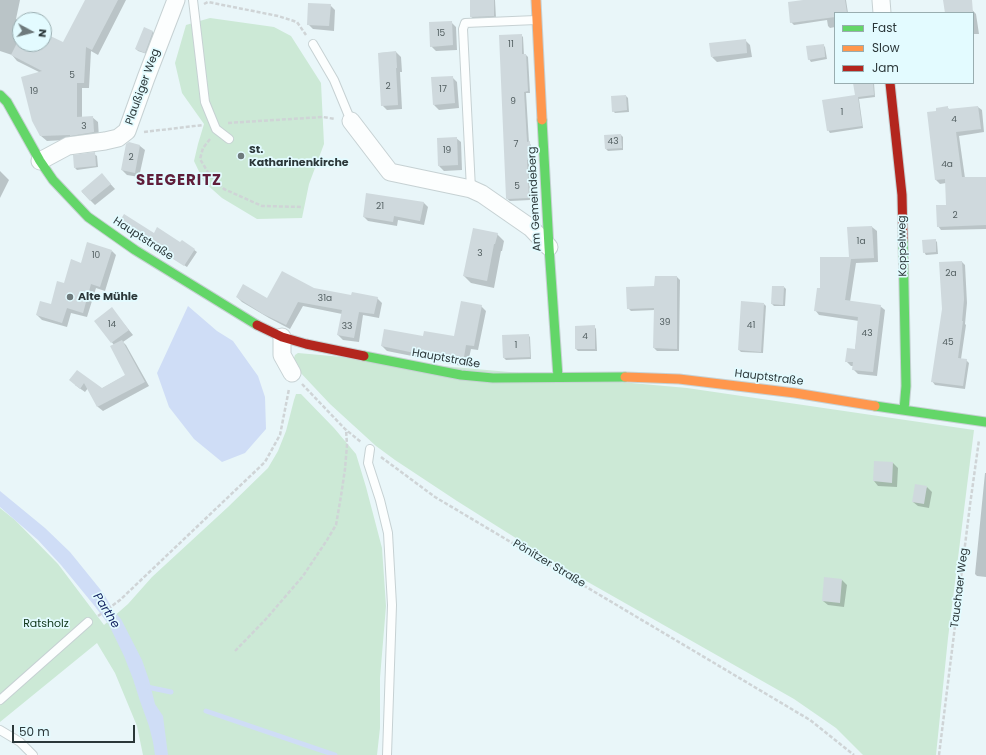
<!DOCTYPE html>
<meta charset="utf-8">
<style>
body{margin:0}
#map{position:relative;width:986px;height:755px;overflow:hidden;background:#e9f6f9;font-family:Poppins,sans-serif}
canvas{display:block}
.legend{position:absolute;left:834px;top:12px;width:140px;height:72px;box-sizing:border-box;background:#e3fbff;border:1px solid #99adb0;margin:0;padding:5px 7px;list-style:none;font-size:12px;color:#2b3739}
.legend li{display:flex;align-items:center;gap:8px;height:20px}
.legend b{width:20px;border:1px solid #99adb0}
.north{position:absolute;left:12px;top:12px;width:40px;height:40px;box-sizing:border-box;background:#e3fbff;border:1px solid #99adb0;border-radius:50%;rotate:97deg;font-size:11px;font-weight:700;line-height:16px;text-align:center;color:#2b3739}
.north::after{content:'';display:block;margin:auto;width:14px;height:18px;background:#6e7a7c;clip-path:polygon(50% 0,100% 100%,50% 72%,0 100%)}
.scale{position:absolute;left:12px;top:725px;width:123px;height:18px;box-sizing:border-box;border:2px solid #2b3739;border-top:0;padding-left:5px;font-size:12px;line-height:14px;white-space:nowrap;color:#2b3739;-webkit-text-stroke:3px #e3fbff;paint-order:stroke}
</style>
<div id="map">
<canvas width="986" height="755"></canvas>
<ul class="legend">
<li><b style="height:5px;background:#63d668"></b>Fast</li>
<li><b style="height:5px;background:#ff974d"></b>Slow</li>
<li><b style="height:5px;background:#b3261e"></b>Jam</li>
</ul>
<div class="north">N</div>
<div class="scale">50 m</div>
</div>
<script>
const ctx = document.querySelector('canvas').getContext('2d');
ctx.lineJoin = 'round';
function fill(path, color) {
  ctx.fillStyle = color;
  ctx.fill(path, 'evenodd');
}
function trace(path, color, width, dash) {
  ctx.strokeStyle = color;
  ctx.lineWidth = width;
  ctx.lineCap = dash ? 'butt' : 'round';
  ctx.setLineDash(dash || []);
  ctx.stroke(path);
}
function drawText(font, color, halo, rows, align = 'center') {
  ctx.font = font + ' Poppins,sans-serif';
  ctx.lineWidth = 3.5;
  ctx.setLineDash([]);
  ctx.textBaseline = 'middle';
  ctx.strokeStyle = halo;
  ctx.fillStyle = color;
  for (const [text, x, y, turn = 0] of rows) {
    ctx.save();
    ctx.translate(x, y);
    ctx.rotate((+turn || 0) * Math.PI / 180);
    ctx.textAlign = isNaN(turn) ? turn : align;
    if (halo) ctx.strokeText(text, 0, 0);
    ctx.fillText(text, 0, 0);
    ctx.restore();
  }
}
fill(new Path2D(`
 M210,18L274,27L291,36L321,83L324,144L309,184L302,218L257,219L222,198L204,182L194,161L198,144L204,124L182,93L175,63L186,25Z
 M298,353L687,388L974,430L948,638L936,755H863L836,728L794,699L565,569L457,501L395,460L376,446L330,404L298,370L293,361L295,355Z
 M296,394H301L334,428L356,454L366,487L382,548L386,606L380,678V728L377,755H143L137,726L115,673L97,643L0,722V508L15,520L58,564L104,625L128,604L152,577L228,507L268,468L278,451L286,431L294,400Z`), '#cce9d6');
fill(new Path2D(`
 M188,306L217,331L233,341L258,376L265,397L266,429L245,453L222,462L194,439L169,407L157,373Z
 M0,491L45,528L70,552L104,594L113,610L121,619L142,660L149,680L155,704L163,716L168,755H155L153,742L149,726L140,701L133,679L124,656L109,625L93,604L61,565L38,540L0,507Z`), '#cfddf6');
fill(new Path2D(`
 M0,0H20L16,19L20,22V44H44V34L64,44L86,0H126L98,55L91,51L89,88H82V118L92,117L98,122L99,138L47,141L41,136V73L17,61L12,55L0,51Z
 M471,0H495L496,18L474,19L471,17Z
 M811,0H846L848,13H835V27L830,28L828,26L827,20L794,25L791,22Z
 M944,0H963L976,14L979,34H973V13H946Z
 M330,5L335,10L334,31L313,29L308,24Z
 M451,22L456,27L457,50L436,51L431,46Z
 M144,29L153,32L155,34L147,54L138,51L136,49Z
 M521,35L523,37L524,55H526L528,57L530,93H526L529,143L531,145L532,161H529L530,200L510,201L506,198Z
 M745,40L750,45L752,57L717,62L712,57Z
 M823,45L825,47L827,59L811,62L809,59Z
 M396,52L401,57L402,72H400L402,109L387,110L382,105L379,53Z
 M452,77L457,82L459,108L439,110L434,105Z
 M854,83H874L875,97L859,99L863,128L830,133L828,130L856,96Z
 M626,96L628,98L629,112L615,113L613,111Z
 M947,107L950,110L978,107L982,110L984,132L959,136L965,178H986V229L941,230L938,226L947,206L946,183L940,184L936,180L928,113L937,112Z
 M621,135L623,137V150L608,151L606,149Z
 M456,138L461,142L462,170L444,171L439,166Z
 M129,143L140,146L145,150L139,177L127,175L122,170Z
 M94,154L97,156L98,167L77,170L75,168Z
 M0,171L9,180L0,198Z
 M106,179L115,189L95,205L82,192Z
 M424,203L428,207L424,225L398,220L397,226L368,221L364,217Z
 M122,226L154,234L180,244L182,241L197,252L187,267Z
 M872,227L877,231L878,262L856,263L850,302L880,306L885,310L877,376L858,374L853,369V366H851L846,361L855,350L859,321L819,315L815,310L821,289L850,258Z
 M497,234L504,241L502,251H501L494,288L471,283L464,276Z
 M935,240L937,242L938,254L926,255L924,252Z
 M112,251L116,255L105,291L96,288L87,317L71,313L67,327L42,320L37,315L52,305L65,284Z
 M962,262L965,265L967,303L965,324L966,325L961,359L966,360L969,363L965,389L935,385L932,381Z
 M656,277H677L680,280L679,351H657L654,348L655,310L631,311L628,308L655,287Z
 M784,287L786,289L785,306H774L772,304Z
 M314,289L352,296L377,298L382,303L379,318L363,315L359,342L343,340L338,335L342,314L303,306L290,329L269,318L242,302L237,297L267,299Z
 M764,304L766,306L763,353L741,352L739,350Z
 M481,306L486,311L478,350L471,349L467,367L387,351L382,346L424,337L455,338Z
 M112,309L133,335L123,342L126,345L149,386L103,411L98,407L88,388L85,392L75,385L77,371L101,389L126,375L114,345L96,322Z
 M594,326L596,329L597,351H578L576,349Z
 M528,335L530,337L531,359L506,360L504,358Z
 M875,462L893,463L898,468L897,487L878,486L874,481Z
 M985,473H986V577L977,576L975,574Z
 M927,487L932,492L929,508L918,506L913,502Z
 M842,580L847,585L844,607L828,605L823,601Z`), '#0003');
trace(new Path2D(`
 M147,687L171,692
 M206,711L335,755`), '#cfddf6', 5);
fill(new Path2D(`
 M85,0H118L92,50L86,47L84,83H77V117L93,116L94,132L70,136V135L40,136L32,121L21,77L42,71L11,55L20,37V44H44V33L63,42Z
 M470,0H494V16L470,17Z
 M803,0H845L847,13H835V17L790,23L788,2Z
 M943,0H972L973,13H945Z
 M308,3L331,4L329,26L307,25Z
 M452,21L453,45L430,47L429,22Z
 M144,27L153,31L145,53L135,49Z
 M522,34V54H526L528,91L524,92L527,142L530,141L531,159L527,160L529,198L507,199L506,198L499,35Z
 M746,39L747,53L711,57L709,43Z
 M824,44L825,57L808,60L806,46Z
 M396,51L397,68H396L398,105L381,106L378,53Z
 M453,76L455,103L433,105L431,77Z
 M853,83H873L874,95L858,97L862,126L827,131L822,100L855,95Z
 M626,95L627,110L612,112L611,96Z
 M948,106V109L978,106L981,129L956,132L962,177H986V225L937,227L936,205H946L945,179L935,180L927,112L936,111V108Z
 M621,134L622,148L605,149L604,135Z
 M457,137L458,165L438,166L437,138Z
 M129,142L140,145L135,173L121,170L126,144Z
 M95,152L96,166L74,168L73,155Z
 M102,173L111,184L90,201L81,191Z
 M366,193L424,202L420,221L394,216L393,222L363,217Z
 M124,214L154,233L157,227L180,242L182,240L195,249L184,266L118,224Z
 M872,226L874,258L851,259L845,300L881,305L873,372L852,370L853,362H845L847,348L855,349L858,317L814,311L817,288H820V257H849L847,227Z
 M473,228L498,233L495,244H494L487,281L463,276Z
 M936,239V252L923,253L922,240Z
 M87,242L112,250L100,287L91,284L83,313L67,308L62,323L36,315L40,301L51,304L57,281L64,283L71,259L81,263Z
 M962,261L964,299L962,321H963L958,358L967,359L963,386L931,382L942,309L939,262Z
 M282,271L314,288L351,295L352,292L378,297L374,314L359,312L354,338L337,335L342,310L298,302L286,325L263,314L236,297L243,284L267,298Z
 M655,276H677V349L653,348L654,308L627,309L626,287L654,286Z
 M772,286H784L783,305L771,304Z
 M461,301L482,305L474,346L466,345L463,363L381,346L384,329L423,336L424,331L454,336Z
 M741,301L764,303L761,352L738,350Z
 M112,307L129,330L111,343L94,321Z
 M595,325V349H575V326Z
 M529,334L530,357L503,358L502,335Z
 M122,340L145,382L97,407L84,383L80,389L69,380L77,370L102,388L125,375L110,346Z
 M874,461L893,462L892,483L873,481Z
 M915,484L927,486L924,504L912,502Z
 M824,577L842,579L840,603L822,601Z`), '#cfd9dd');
const lane = new Path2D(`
 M193,0L205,102L216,129L229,139
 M313,44L334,80L351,121
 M471,189L463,29L465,23L536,20
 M370,449L368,463L380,500L388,533L392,605L387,755
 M0,700L88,622
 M0,730L20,742L33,755`);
const street = new Path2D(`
 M881,0L882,13
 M351,121L390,172L471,189L482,194L531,228L549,247
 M40,161L68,146L105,141L118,138L127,131L146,78L176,0
 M282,337V355L292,373`);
const fast = new Path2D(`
 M0,95L7,102L40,161L53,180L88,217L135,250L257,325
 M542,120L549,247L558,377
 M903,240L906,386L904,410
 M364,356L461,375L493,378L625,377
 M875,406L986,422`);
const slow = new Path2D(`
 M536,0L542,120
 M625,377L679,379L795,393L875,406`);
const jam = new Path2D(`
 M890,83L902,195L903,240
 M257,325L282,337L306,344L364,356`);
trace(lane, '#c6d1d3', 10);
trace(street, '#c6d1d3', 19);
trace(fast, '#c6d1d3', 11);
trace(slow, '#c6d1d3', 11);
trace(jam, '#c6d1d3', 11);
trace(new Path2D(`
 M204,4L208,2L278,16L297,22L306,35
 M228,123L323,117L335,119
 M144,132L203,125
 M210,139L203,148L200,159L209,174L224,189L262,206L303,207
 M302,384L345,429L361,442
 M381,457L435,497L810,720L854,755
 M98,616L120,600L265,462L280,435L289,389
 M235,651L266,619L303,576L327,540L336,525L341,496L345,469L347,445L346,429
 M939,755L970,505L979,440`), '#cfd4d6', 2.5, [4, 2]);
trace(lane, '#fcfefe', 8);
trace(street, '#fcfefe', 17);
trace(fast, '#63d668', 9);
trace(slow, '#ff974d', 9);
trace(jam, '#b3261e', 9);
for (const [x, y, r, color] of [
 [241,156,4,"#6e7a7c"],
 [70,297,4,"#6e7a7c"]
]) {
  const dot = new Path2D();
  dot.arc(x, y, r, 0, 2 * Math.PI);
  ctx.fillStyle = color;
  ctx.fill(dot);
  trace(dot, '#e3fbff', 1.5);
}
drawText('9px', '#546062', null, [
 ["15",441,34],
 ["11",511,45],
 ["5",72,76],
 ["2",388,87],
 ["17",443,90],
 ["19",34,92],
 ["9",513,102],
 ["1",842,113],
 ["4",954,120],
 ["3",84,127],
 ["43",613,142],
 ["7",516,145],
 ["19",447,151],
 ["2",131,158],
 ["4a",947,165],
 ["5",517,187],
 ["21",380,207],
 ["2",955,216],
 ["1a",861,242],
 ["3",480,254],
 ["10",96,256],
 ["2a",951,274],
 ["31a",325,299],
 ["39",665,323],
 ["14",112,325],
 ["41",751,326],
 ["33",347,327],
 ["43",867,334],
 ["4",585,337],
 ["45",948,343],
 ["1",516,346]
]);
drawText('11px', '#2b3739', '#e3fbff', [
 ["Plaußiger Weg",143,87,-70],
 ["Am Gemeindeberg",535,199,-93],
 ["Hauptstraße",143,239,33],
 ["Koppelweg",903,246,-91],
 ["Hauptstraße",446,359,10],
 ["Hauptstraße",769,378,7],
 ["Pönitzer Straße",549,564,31],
 ["Tauchaer Weg",960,588,-83]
]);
drawText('bold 11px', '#2b3739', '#e3fbff', [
 ["St.",249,150],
 ["Katharinenkirche",249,163],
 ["Alte Mühle",78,297]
], 'left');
drawText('11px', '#0a3215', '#e3fbff', [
 ["Ratsholz",46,624]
]);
drawText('italic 12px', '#132262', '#e3fbff', [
 ["Parthe",106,611,58]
]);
ctx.letterSpacing = '1px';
drawText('bold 15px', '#601e3a', '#e3fbff', [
 ["SEEGERITZ",179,181]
]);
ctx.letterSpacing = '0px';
</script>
